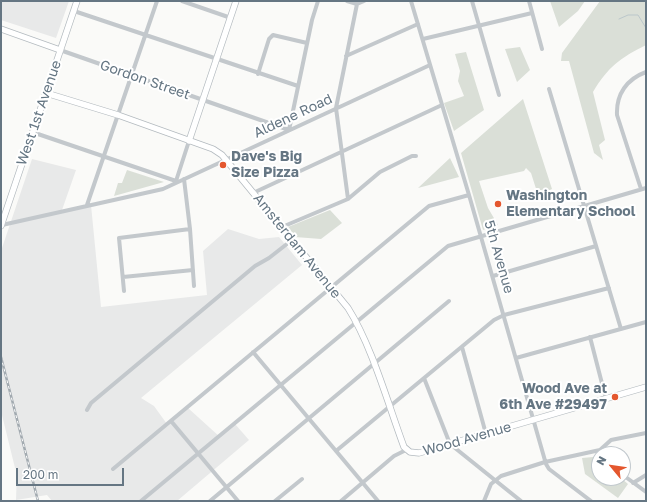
<!DOCTYPE html>
<style>
body{margin:0}
#map{position:relative;width:647px;height:502px;overflow:hidden;background:#fafaf8;font-family:"Golos Text",sans-serif}
canvas{display:block}
.frame{position:absolute;inset:0;border:2px solid #657683;pointer-events:none}
.north{position:absolute;left:591px;top:446px;width:40px;height:40px;box-sizing:border-box;background:#fff;border:1px solid #c1c8cd;border-radius:50%;rotate:299deg;font-size:11px;font-weight:700;line-height:16px;text-align:center;color:#657683}
.north::after{content:'';display:block;margin:auto;width:14px;height:18px;background:#e4572e;clip-path:polygon(50% 0,100% 100%,50% 72%,0 100%)}
.scale{position:absolute;left:16px;top:468px;width:108px;height:18px;box-sizing:border-box;border:2px solid #657683;border-top:0;padding-left:5px;font-size:12px;line-height:14px;white-space:nowrap;color:#657683;-webkit-text-stroke:3px #fff;paint-order:stroke}
</style>
<div id="map">
<canvas width="647" height="502"></canvas>
<div class="frame"></div>
<div class="north">N</div>
<div class="scale">200 m</div>
</div>
<script>
const ctx = document.querySelector('canvas').getContext('2d');
ctx.lineJoin = 'round';
function fill(path, color) {
  ctx.fillStyle = color;
  ctx.fill(path, 'evenodd');
}
function trace(path, color, width, dash) {
  ctx.strokeStyle = color;
  ctx.lineWidth = width;
  ctx.lineCap = dash ? 'butt' : 'round';
  ctx.setLineDash(dash || []);
  ctx.stroke(path);
}
function drawText(font, color, halo, rows, align = 'center') {
  ctx.font = font + ' "Golos Text",sans-serif';
  ctx.lineWidth = 4;
  ctx.setLineDash([]);
  ctx.textBaseline = 'middle';
  ctx.strokeStyle = halo;
  ctx.fillStyle = color;
  for (const [text, x, y, turn = 0] of rows) {
    ctx.save();
    ctx.translate(x, y);
    ctx.rotate((+turn || 0) * Math.PI / 180);
    ctx.textAlign = isNaN(turn) ? turn : align;
    if (halo) ctx.strokeText(text, 0, 0);
    ctx.fillText(text, 0, 0);
    ctx.restore();
  }
}
fill(new Path2D(`
 M1,1H69L56,38L1,20Z
 M32,159L76,170L62,210L91,205L101,307L207,295L203,251L228,229L259,239L279,237L302,265L141,398L154,406L167,424L188,408L220,437L235,424L249,440L177,501H52L47,495L16,500L17,469L15,468L1,411V251Z`), '#e8e9e9');
fill(new Path2D(`
 M550,1H585L578,11L559,27Z
 M600,1H646V45C620,58 608,67 593,92L605,140L599,145L603,160L594,153L569,61H561L562,53Z
 M520,47L530,70L517,82L505,49Z
 M466,52L484,110L454,131L444,103L464,96L458,81L460,71L455,54Z
 M523,99L552,189L538,195L531,173L526,168L524,171L479,181L488,208L498,225L483,230L461,153Z
 M450,158L459,177L418,188Z
 M127,170L164,182L114,196L118,183H122Z
 M330,210L342,223L321,239L295,237L288,227Z
 M593,457L599,461V478H621L628,484L618,498L585,474L582,458Z`), '#dadfd7');
trace(new Path2D(`
 M619,19L628,15H638L646,28`), '#bbc7cb', 1);
const secondary = new Path2D(`
 M1,29L60,50
 M46,93L118,115L213,149L222,155L348,308C372,346 388,404 404,447L410,452L419,453L646,387
 M189,141L236,1
 M1,226L77,1`);
trace(secondary, '#b3babf', 7);
trace(new Path2D(`
 M182,1L231,18
 M347,1L357,4
 M411,1L469,195L546,464L549,469L591,501
 M472,1L499,95
 M529,1L542,49
 M74,11L298,86
 M423,39L532,13
 M60,50L289,130L312,20L318,1
 M346,56L418,24
 M258,74L269,39L273,35L307,43
 M549,89L621,329
 M32,132L176,181L189,141
 M184,179L190,229L194,286
 M641,189L617,115C616,94 627,79 646,72
 M253,193L442,105
 M348,199L336,108L357,4L364,1
 M87,205L157,1
 M2,225L163,189L430,65
 M282,227L348,199L380,172L412,156H416
 M493,276L596,246
 M123,277L193,270
 M124,291L119,238L190,229
 M590,337L606,399
 M462,347L486,434
 M253,352L378,501
 M516,358L646,322
 M424,378L450,444L521,501
 M87,410L91,403L255,266L269,258L292,240
 M171,421L238,501
 M336,451L494,320L504,315L609,288
 M113,469L429,206L469,195
 M623,475L646,492
 M633,483L646,475
 M141,501L448,246L646,188
 M210,501L449,301
 M275,501L302,479
 M341,501L394,456L406,450
 M484,501L491,484L501,476L545,462L600,450L611,440L646,433`), '#c3c8cc', 4);
trace(secondary, '#fff', 5.5);
const rail = new Path2D(`
 M1,357L38,501`);
trace(rail, '#a2aab0', 2.5);
trace(rail, '#fff', 1, [3]);
for (const [x, y, r, color] of [
 [223,165,4,"#e4572e"],
 [498,204,4,"#e4572e"],
 [615,397,4,"#e4572e"]
]) {
  const dot = new Path2D();
  dot.arc(x, y, r, 0, 2 * Math.PI);
  ctx.fillStyle = color;
  ctx.fill(dot);
  trace(dot, '#fff', 1.5);
}
drawText('14px', '#657683', '#fff', [
 ["Gordon Street",145,80,19],
 ["West 1st Avenue",39,113,-71],
 ["Aldene Road",293,116,-25],
 ["Amsterdam Avenue",297,246,51],
 ["5th Avenue",499,257,74],
 ["Wood Avenue",467,439,-16]
]);
drawText('bold 14px', '#657683', '#fff', [
 ["Dave's Big",231,157],
 ["Size Pizza",231,173],
 ["Washington",506,196],
 ["Elementary School",506,212],
 ["Wood Ave at",607,389,"right"],
 ["6th Ave #29497",607,405,"right"]
], 'left');
</script>
